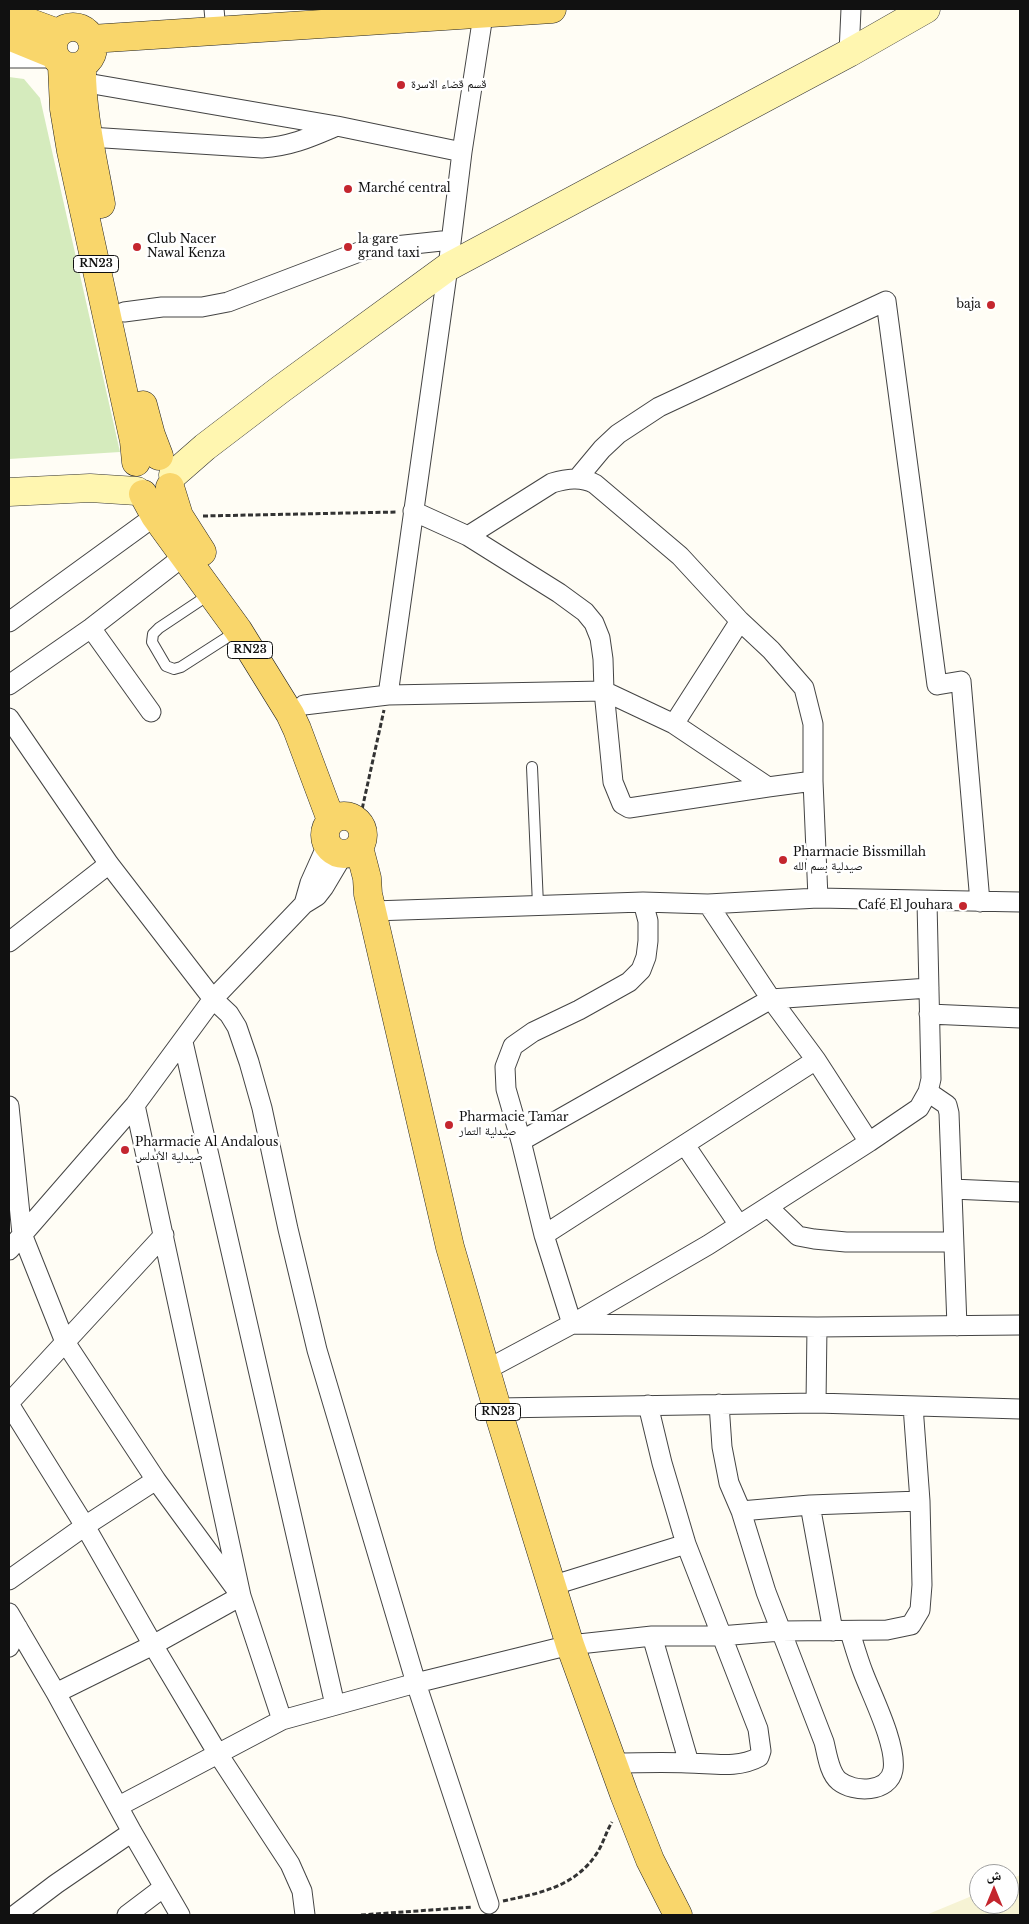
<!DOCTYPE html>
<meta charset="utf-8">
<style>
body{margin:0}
#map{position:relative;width:1029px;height:1924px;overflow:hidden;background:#fffdf5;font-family:"Libre Baskerville","Noto Naskh Arabic",serif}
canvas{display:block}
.frame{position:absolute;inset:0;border:10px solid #111;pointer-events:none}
.north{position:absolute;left:969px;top:1864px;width:50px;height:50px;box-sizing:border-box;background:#fff;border:1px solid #a0a0a0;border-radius:50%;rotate:0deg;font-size:14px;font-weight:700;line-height:20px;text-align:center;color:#111}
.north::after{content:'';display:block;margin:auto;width:18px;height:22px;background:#c4262e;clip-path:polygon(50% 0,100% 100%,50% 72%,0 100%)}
</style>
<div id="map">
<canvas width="1029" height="1924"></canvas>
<div class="frame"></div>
<div class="north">ش</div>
</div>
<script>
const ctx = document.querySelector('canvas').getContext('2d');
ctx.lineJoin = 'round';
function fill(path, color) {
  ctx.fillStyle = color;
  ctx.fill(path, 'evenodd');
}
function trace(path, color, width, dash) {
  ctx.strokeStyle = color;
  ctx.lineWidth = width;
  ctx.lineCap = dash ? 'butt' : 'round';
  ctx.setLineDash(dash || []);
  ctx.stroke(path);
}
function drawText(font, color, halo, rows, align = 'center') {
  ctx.font = font + ' "Libre Baskerville","Noto Naskh Arabic",serif';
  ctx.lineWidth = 5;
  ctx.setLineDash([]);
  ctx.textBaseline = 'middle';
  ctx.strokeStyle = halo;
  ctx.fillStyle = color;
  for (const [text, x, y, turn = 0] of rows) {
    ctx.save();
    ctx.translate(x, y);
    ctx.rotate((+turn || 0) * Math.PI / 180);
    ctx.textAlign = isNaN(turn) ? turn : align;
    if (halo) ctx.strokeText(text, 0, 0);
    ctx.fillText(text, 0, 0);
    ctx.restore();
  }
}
fill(new Path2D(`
 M1020,1875V1915H926L979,1893V1904H1009V1880Z`), '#f6f3d4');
fill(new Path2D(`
 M9,77L24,79L40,98L120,452L9,459Z`), '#d5ebbd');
const lane = new Path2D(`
 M210,594L159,628L153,634L152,642L166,666L174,669L181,667L237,631
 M532,767L538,905`);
const street = new Path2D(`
 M214,9L216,30
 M849,53L851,9
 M9,58H50
 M81,82L337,126L462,152
 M89,137L262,148C292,146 311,137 337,126
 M124,312L162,307H202L228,302L367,249L451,240
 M577,479L602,449L618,434L659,407L886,301L937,685L961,681L980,902
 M413,511L468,536L559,593L585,612L594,623L600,638L603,659L604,691L613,782L622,804L629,808L768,787
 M468,536L552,483C566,479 581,476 595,484L680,556L740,621L771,650L804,688L813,724V781
 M9,622L155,516
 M91,628L151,712
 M9,685L91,628L184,556
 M388,695L448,267L462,152L484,9
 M304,705L388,695L604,691L674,724L768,787L813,781L818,898
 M9,718L109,864L213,999L229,1014L237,1027L249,1062L262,1108L288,1229L317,1350L416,1683L489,1904
 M674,724L740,621
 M643,902L648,921V941L646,957L641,970L629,982L579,1010L533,1032L513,1046L505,1067L506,1089L521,1141L544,1235L572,1324L817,1327L1020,1325
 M304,904L310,883L327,845
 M708,904L771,999L816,1060L869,1142
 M373,911L643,902L708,904L818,898L1020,902
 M9,942L109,864
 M929,1014L1020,1018
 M183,1042L335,1705
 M928,1092L947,1105L949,1113L957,1326
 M135,1105L241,1596L282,1720
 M9,1106L22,1234L65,1342L156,1480L241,1596L153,1645L56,1693
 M521,1141L771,999L929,988
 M685,1145L739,1225
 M952,1189L1020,1192
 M768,1207L798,1236L814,1239L846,1242H953
 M544,1235L816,1060
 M9,1250L135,1105L213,999L304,904L317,896L324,887L343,855
 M486,1370L572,1324L708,1245L869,1142L919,1108L928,1092L931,1079L927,902
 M9,1403L164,1235
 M816,1403L817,1327
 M9,1404L85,1526L153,1645L218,1754L290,1864L302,1891L305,1915
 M719,1404L722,1447L729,1483L741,1511L766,1592L824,1742C827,1753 829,1773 839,1781C854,1793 889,1793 893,1770C897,1745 872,1696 863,1672C858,1659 854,1645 850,1632
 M497,1408L816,1403L1020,1409
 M810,1505L833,1631
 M741,1511L810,1505L920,1501
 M9,1580L85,1526L156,1480
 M551,1586L686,1544
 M9,1613L56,1693L132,1832L180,1915
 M652,1636L689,1763
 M9,1647L18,1628
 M613,1763C638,1763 662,1762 687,1763C711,1763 738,1769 759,1757L761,1751L758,1729L686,1544L662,1463L648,1405
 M119,1806L282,1720L416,1683L570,1645L652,1636H720L781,1631L887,1630L911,1625L920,1610L922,1585L920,1501L913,1406
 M15,1915L56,1884L132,1832
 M127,1915L164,1887`);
const secondary = new Path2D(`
 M173,475L205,447L281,389L448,267L849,53L926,9
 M9,492L90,488L137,491`);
const primary = new Path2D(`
 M9,15L58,33
 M53 47a20 20 0 1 1 40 0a20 20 0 1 1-40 0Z
 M9,36L53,54
 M91,39L552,9
 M62,65L64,109L71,151L134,441L136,462
 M82,65C81,111 93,159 101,204
 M143,405L151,435L159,456
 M170,487L179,516L202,552
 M143,494L155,516L238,630L290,714L297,729L331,820
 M325 835a19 19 0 1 1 38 0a19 19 0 1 1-38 0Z
 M359,847L367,878L368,894L450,1247L497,1408L570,1645L624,1794L650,1860L678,1915`);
trace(lane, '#444', 12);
trace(street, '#444', 21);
trace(secondary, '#333', 29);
trace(primary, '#222', 29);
trace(new Path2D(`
 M203,516L397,512
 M359,823L384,710
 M503,1901C540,1893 575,1887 597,1853C603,1844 606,1832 612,1822
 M361,1915L473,1907`), '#333', 3, [5, 2.5]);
trace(lane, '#fff', 10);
trace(street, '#fff', 19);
trace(secondary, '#fff6b0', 28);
trace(primary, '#f9d66b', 28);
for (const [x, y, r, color] of [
 [401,85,5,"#c4262e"],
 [348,189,5,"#c4262e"],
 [137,247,5,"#c4262e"],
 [348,247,5,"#c4262e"],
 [991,305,5,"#c4262e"],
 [783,860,5,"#c4262e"],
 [963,906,5,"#c4262e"],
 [449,1125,5,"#c4262e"],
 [125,1150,5,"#c4262e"]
]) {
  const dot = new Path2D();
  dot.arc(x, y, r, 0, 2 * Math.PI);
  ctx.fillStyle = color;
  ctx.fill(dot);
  trace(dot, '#fff', 2);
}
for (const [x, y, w] of [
 [96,264,45],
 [250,650,45],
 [498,1412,45]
]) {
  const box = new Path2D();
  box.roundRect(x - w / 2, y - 8.5, w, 17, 4);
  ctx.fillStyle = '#fff';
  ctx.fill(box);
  trace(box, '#111', 1);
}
drawText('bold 11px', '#111', null, [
 ["RN23",96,264],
 ["RN23",250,650],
 ["RN23",498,1412]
]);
drawText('12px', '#111', '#fff', [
 ["قسم قضاء الاسرة",411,85],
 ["Marché central",358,189],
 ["Club Nacer",147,240],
 ["Nawal Kenza",147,254],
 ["la gare",358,240],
 ["grand taxi",358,254],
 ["baja",981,305,"right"],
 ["Pharmacie Bissmillah",793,853],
 ["صيدلية بسم الله",793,867],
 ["Café El Jouhara",953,906,"right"],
 ["Pharmacie Tamar",459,1118],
 ["صيدلية التمار",459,1132],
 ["Pharmacie Al Andalous",135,1143],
 ["صيدلية الأندلس",135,1157]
], 'left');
</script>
